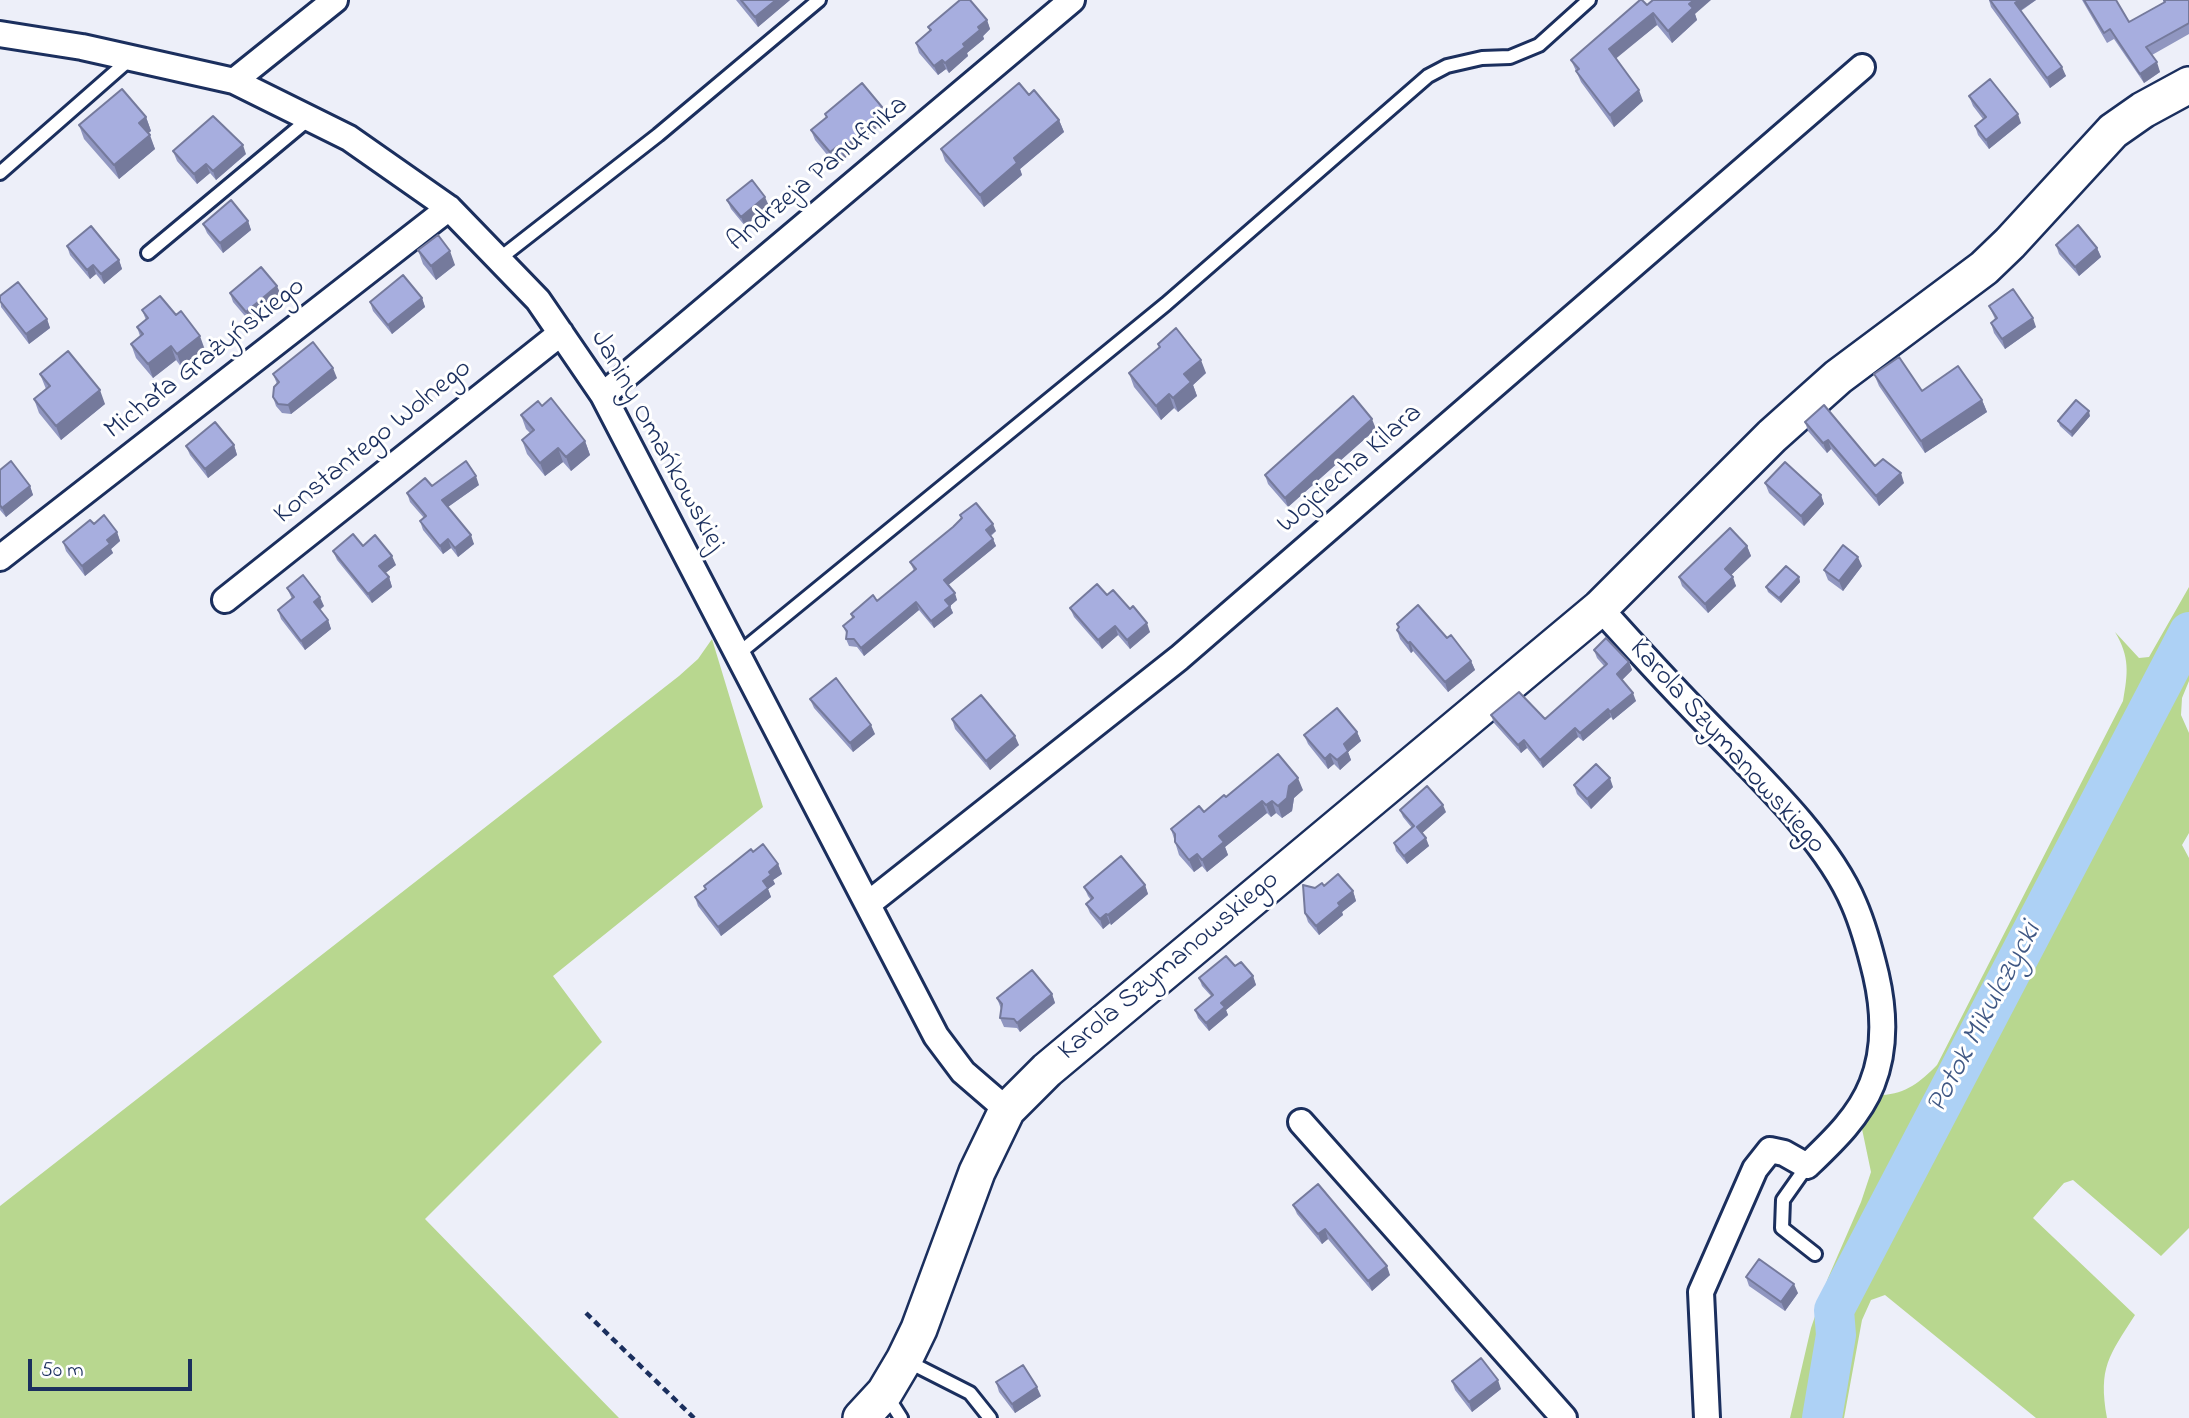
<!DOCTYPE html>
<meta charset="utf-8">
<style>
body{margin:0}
#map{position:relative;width:2189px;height:1418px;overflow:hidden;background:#edeff9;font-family:"Indie Flower",sans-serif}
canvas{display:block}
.scale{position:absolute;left:28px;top:1359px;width:164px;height:32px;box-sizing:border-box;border:4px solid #1b2f5e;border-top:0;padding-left:9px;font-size:21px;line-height:24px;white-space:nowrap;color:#1b2f5e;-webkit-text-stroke:5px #fff;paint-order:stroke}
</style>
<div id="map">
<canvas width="2189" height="1418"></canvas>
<div class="scale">50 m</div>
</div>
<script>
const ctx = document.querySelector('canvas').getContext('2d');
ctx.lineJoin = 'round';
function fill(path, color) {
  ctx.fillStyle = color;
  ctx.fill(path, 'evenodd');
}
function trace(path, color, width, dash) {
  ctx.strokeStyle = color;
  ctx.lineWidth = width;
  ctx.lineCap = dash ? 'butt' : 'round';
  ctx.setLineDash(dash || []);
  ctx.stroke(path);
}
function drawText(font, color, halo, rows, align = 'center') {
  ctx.font = font + ' "Indie Flower",sans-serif';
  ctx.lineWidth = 6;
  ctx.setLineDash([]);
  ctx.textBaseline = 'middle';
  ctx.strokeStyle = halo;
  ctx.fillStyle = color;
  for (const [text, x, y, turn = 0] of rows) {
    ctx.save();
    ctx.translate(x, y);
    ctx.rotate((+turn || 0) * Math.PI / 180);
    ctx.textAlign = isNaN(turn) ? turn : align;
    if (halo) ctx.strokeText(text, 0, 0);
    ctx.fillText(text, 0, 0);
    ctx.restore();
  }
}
fill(new Path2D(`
 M2189,587V681L2182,698L2181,715L2189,733V833L2182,845L2189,858V1228L2161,1256L2073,1180L2064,1183L2033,1218L2135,1315C2109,1356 2098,1367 2107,1418H2036L1885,1295L1871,1300L1862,1320L1844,1418H1790L1811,1328L1828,1278L1861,1202L1871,1172L1862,1129L1882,1095C1906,1094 1920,1082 1937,1065L2123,701C2128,673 2130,657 2115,632L2139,658L2149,657Z
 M712,639L763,807L553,976L602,1042L425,1219L619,1418H0V1206L679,676L698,659Z`), '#b8d78f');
trace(new Path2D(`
 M1822,1418L1836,1335L1834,1310L2189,632`), '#add1f5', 40);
const lane = new Path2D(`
 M0,173L130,59
 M148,253L310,118
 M499,259L658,135L819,0
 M738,654L1166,304L1428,76L1447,66L1482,58L1510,57L1539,45L1589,0
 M1807,1166L1783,1200L1782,1228L1815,1254
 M905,1360L970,1393L990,1418
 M887,1396L901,1418`);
const street = new Path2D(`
 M0,34L82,47L234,81L349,138L449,208L538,300L603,395L936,1036L963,1072L1007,1110
 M234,81L335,0
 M603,395L1072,0
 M0,558L449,208
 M225,600L561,333
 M1600,608C1634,646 1668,683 1704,720C1753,771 1827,839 1854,904C1864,927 1870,950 1876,975C1884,1010 1886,1049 1872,1084C1859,1117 1832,1142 1807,1166L1784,1153L1770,1150L1755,1169L1701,1292L1707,1418
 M868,904L1179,658L1862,67
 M1301,1122L1564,1418`);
const secondary = new Path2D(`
 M861,1418L885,1392L904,1360L919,1329L977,1172L1007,1110L1047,1070L1600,608L1772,436L1838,377L1984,268L2010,243L2113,131L2143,110L2189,85`);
trace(lane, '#1b2f5e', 18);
trace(street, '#1b2f5e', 30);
trace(secondary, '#1b2f5e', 40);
trace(new Path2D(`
 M586,1313L694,1418`), '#1b2f5e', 4.5, [7, 5]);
trace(lane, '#fff', 12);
trace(street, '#fff', 24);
trace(secondary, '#fff', 35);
fill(new Path2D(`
 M736,0H790L758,27Z
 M1989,0H2036L2021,11L2066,76L2050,88L1991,7Z
 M2082,0H2116L2129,22L2164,3L2163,0H2189V34L2152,55L2160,72L2144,83L2114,39L2107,43Z
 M1647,5L1695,14L1697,20L1672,43L1657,25L1615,58L1643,101L1614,127L1581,82L1571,60Z
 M987,20L990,29L983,36L984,39L967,53L968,56L949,73L946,69L938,75L919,53L916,43L930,31L928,27Z
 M1029,95L1059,120L1064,132L1020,169L1022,175L984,207L945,161L941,149Z
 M1969,96L2021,123L1989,149L1978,135L1975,126L1983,119L1973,106Z
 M825,114L885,117L878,123L879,126L862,140L863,143L844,159L841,155L833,162L815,140L811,130L826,118Z
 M146,117L151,131L148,133L155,149L119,179L84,139L79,125Z
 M173,151L246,154L216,180L210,173L197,184L177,161Z
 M727,200L769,206L745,226L731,209Z
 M248,221L251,230L223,253L207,233L203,224Z
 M2056,245L2097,248L2101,257L2079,276L2059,254Z
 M67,246L119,260L122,269L104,284L96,274L90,279L70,255Z
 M418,250L455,265L436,280L423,264Z
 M230,293L281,295L250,322L233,302Z
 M0,296L47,319L50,328L29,344L1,307Z
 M422,298L425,307L392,334L373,311L370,302Z
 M1989,306L2036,327L2005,349L1994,333L1991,323L1995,319Z
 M142,310L176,315L205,350L182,368L176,360L153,378L136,358L131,344L140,336L137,327L146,320Z
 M1158,344L1206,373L1193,385L1197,396L1178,412L1174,408L1161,420L1134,387L1129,373L1159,348Z
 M40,374L105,404L61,440L39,413L34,399L46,389Z
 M273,374L337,378L291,414L282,413L276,406L273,397L277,384Z
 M1874,374L1922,391L1982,400L1987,412L1925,453L1879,386Z
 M542,406L585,441L590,455L571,471L563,462L545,476L527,454L522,440L530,433L526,429L521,415Z
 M2090,416L2072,437L2060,426L2058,421Z
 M1805,422L1904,483L1879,506L1831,449L1827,453L1808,431Z
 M1376,429L1288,507L1268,484L1265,475Z
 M234,445L237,455L208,478L190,455L186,446Z
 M0,470L30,486L33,495L6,517L0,510Z
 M1765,483L1821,495L1824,504L1804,526L1769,493Z
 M479,485L448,507L474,544L458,557L451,548L443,554L423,530L420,521L424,518L410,502L407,493L432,486Z
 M960,515L996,531L991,536L993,539L996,546L948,585L957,600L950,606L953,613L934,628L919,610L864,656L857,647L849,646L846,639L847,635L843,626L852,618L851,614L877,601L914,571L910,562L953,527L961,518Z
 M94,524L117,532L120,541L111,549L113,553L85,576L66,551L63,542Z
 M363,546L396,565L385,573L389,577L392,587L372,603L337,560L333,551Z
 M1747,546L1751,556L1731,575L1736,586L1708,613L1682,586L1679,577Z
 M1862,566L1843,591L1828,580L1824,570Z
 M1799,577L1800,582L1781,603L1768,592L1766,587Z
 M287,588L324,606L320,610L328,620L331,629L305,650L281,619L278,610L292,599Z
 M1107,595L1150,632L1130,649L1118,635L1102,649L1074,617L1070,608Z
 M1397,624L1447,638L1471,661L1475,670L1448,692L1413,651L1411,653L1400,639L1397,630L1399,628Z
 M1594,650L1629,662L1632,670L1622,680L1636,701L1613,720L1611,717L1583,741L1578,737L1543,768L1527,748L1521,753L1494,723L1491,715L1545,719L1604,666L1597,658Z
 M810,699L875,734L853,752L814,708Z
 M952,719L1019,745L990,770L955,729Z
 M1357,732L1361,741L1348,752L1351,760L1340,770L1334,764L1328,769L1308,744L1304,735Z
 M1574,785L1613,787L1591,809L1577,794Z
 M1303,790L1294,798L1292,811L1282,818L1276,813L1271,817L1267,813L1225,847L1228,855L1207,872L1202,866L1194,872L1179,855L1171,829L1204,812L1226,797Z
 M1400,810L1446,812L1422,833L1429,846L1407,864L1396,851L1394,843L1412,828L1403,817Z
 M778,864L782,874L773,880L775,884L768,889L771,897L721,936L698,906L695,897L705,889L704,886Z
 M1145,885L1148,894L1111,925L1110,923L1103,929L1090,913L1086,904L1091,900L1088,896L1084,887Z
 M1324,886L1353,891L1356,901L1342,912L1343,915L1319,935L1308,922L1305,913L1315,888Z
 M1235,966L1253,976L1256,985L1226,1010L1228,1015L1209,1031L1198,1018L1195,1010L1211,996L1202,986L1199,978Z
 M1052,994L1055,1003L1020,1032L1017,1028L1004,1027L1000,1018L1001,1009L997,998Z
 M1293,1205L1390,1275L1372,1291L1328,1239L1322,1244L1297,1214Z
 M1746,1277L1798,1293L1785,1311L1749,1286Z
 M1452,1381L1501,1389L1472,1412L1455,1390Z
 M996,1382L1041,1396L1015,1413L999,1392Z`), '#9096c0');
fill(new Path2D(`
 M776,0H790L758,27L755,17Z
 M1694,0H1711L1695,14L1697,20L1672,43L1668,31L1689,4Z
 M2019,0H2036L2018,12L2015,3Z
 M1653,13L1657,25L1613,61L1609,49Z
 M987,20L990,29L983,36L984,39L967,53L968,56L949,73L945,63L978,27Z
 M942,60L946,69L938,75L934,66Z
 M2157,62L2160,72L2144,83L2140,74Z
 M2062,67L2066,76L2050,88L2047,78Z
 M1639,90L1643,101L1614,127L1610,115Z
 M882,107L885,117L878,123L879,126L862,140L863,143L844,159L841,150Z
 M2018,114L2021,123L1989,149L1986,140Z
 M146,117L151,131L144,137L139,123Z
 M1059,120L1064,132L1020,169L1022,175L984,207L980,195L1014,158Z
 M150,135L155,149L119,179L114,165Z
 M243,145L246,154L216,180L213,171Z
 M838,146L841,155L833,162L830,152Z
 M206,164L210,173L197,184L194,174Z
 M765,197L769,206L745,226L741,217Z
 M248,221L251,230L223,253L220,243Z
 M2097,248L2101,257L2079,276L2075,267Z
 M450,251L455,265L436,280L431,266Z
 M119,260L122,269L104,284L101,274Z
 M93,265L96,274L90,279L87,270Z
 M277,286L281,295L250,322L246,312Z
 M422,298L425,307L392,334L388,325Z
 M2033,318L2036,327L2005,349L2002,339Z
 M47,319L50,328L29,344L26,334Z
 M200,336L205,350L182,368L177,354Z
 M171,346L176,360L153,378L148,364Z
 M1201,360L1206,373L1193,385L1197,396L1178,412L1173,398L1184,374Z
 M333,368L337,378L291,414L288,405Z
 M100,390L105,404L61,440L56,426Z
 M1169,394L1174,408L1161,420L1156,406Z
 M1982,400L1987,412L1925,453L1921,441Z
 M2089,411L2090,416L2072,437L2071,432Z
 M1372,419L1376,429L1288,507L1285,498Z
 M1828,440L1831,449L1827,453L1823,443Z
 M585,441L590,455L571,471L566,457Z
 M234,445L237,455L208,478L205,469Z
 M558,448L563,462L545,476L540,463Z
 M1901,473L1904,483L1879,506L1876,496Z
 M476,476L479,485L445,509L442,500Z
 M30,486L33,495L6,517L2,508Z
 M1821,495L1824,504L1804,526L1801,516Z
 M993,524L996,531L988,537L986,530Z
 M117,532L120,541L111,549L113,553L85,576L82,566L107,540Z
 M471,535L474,544L458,557L455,548Z
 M448,539L451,548L443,554L440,546Z
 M993,539L996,546L946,587L944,580Z
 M1747,546L1751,556L1728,578L1725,569Z
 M392,556L396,565L383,575L379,566Z
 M1858,557L1862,566L1843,591L1839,581Z
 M389,577L392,587L372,603L368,594Z
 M1733,577L1736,586L1708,613L1705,604Z
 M1799,577L1800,582L1781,603L1779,598Z
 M955,593L957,600L950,606L953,613L934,628L931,621L945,600Z
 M320,597L324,606L317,611L314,602Z
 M916,602L919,610L864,656L861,648Z
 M328,620L331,629L305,650L301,641Z
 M1147,623L1150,632L1130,649L1127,640Z
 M1115,626L1118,635L1102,649L1098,640Z
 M1410,642L1413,651L1411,653L1408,643Z
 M1471,661L1475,670L1448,692L1445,682Z
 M1629,662L1632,670L1620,682L1617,674Z
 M1633,693L1636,701L1613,720L1610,712Z
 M1608,709L1611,717L1583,741L1580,733Z
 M871,725L875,734L853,752L850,743Z
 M1575,728L1578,737L1543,768L1540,760Z
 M1357,732L1361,741L1348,752L1351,760L1340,770L1337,760L1344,744Z
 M1015,736L1019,745L990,770L986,761Z
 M1524,740L1527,748L1521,753L1518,745Z
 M1330,754L1334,764L1328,769L1325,759Z
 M1298,778L1303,790L1294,798L1292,811L1282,818L1278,806L1289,786Z
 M1610,778L1613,787L1591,809L1587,799Z
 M1262,801L1267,813L1225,847L1228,855L1207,872L1202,860L1219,836Z
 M1272,801L1276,813L1271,817L1266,805Z
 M1443,805L1446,812L1420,835L1417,827Z
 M1426,838L1429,846L1407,864L1404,856Z
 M1197,854L1202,866L1194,872L1189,860Z
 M778,864L782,874L773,880L775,884L768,889L771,897L721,936L718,927L763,881L769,872Z
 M1145,885L1148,894L1111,925L1108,915Z
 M1353,891L1356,901L1342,912L1343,915L1319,935L1316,926L1338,903Z
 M1106,914L1110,923L1103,929L1100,919Z
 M1253,976L1256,985L1226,1010L1228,1015L1209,1031L1206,1023L1221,1003Z
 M1052,994L1055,1003L1020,1032L1017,1023Z
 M1325,1229L1328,1239L1322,1244L1318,1234Z
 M1387,1266L1390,1275L1372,1291L1368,1281Z
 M1794,1284L1798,1293L1785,1311L1781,1302Z
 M1498,1380L1501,1389L1472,1412L1469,1402Z
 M1037,1387L1041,1396L1015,1413L1012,1404Z`), '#757a9c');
const building = new Path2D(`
 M741,0H776L755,17Z
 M960,0H970L987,20L978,27L980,30L963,44L965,47L945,63L942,60L934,66L916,43L931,30L928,27Z
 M1640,0H1642L1647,5L1653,0H1694L1689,4L1693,8L1668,31L1653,13L1609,49L1639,90L1610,115L1576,71L1579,69L1571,60Z
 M1990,0H2019L2015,3L2062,67L2047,78Z
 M2084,0H2116L2129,22L2165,2L2164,0H2189V23L2146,47L2157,62L2140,74L2110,29L2104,33Z
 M1990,79L2018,114L1986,140L1975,126L1986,117L1969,96Z
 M862,83L882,107L873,115L875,117L858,131L860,134L841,150L838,146L830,152L811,130L827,117L825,114Z
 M1019,83L1029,95L1034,90L1059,120L1014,158L1017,163L980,195L941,149Z
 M122,89L146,117L139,123L150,135L114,165L79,125Z
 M213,116L243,145L213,171L206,164L194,174L173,151Z
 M752,180L765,197L741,217L727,200Z
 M231,200L248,221L220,243L203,224Z
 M2078,225L2097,248L2075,267L2056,245Z
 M91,226L119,260L101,274L93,265L87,270L67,246Z
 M438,235L450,251L431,266L418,250Z
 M261,267L277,286L246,312L230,293Z
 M403,275L422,298L388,325L370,302Z
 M18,282L47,319L26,334L0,301V296Z
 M2013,289L2033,318L2002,339L1991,323L1997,318L1989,306Z
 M160,296L176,315L181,311L200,336L177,354L171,346L148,364L131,344L143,334L137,327L148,318L142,310Z
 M1176,328L1201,360L1184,374L1191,382L1173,398L1169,394L1156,406L1129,373L1160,347L1158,344Z
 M313,342L333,368L288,405L278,404L273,397L274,387L279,382L273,374Z
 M68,351L100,390L56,426L34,399L50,386L40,374Z
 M1899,357L1922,391L1958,366L1982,400L1921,441L1874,374Z
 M1353,396L1372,419L1285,498L1265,475Z
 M551,398L585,441L566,457L558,448L540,463L522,440L534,430L521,415L538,401L542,406Z
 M2076,400L2089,411L2071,432L2058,421Z
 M1824,405L1875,466L1883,459L1901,473L1876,496L1828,440L1823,443L1805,422Z
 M215,422L234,445L205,469L186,446Z
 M11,461L30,486L2,508L0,505V470Z
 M466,461L476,476L442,500L471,535L455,548L448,539L440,546L420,521L426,516L407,493L425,478L432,486Z
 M1785,462L1821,495L1801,516L1765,483Z
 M976,503L993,524L986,530L993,539L944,580L955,593L945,600L950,606L931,621L916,602L861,648L854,639H846L847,631L843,626L854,617L851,614L873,595L877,601L916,569L910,562L953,527L962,518L960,515Z
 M104,515L117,532L107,540L110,544L82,566L63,542L90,520L94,524Z
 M1730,528L1747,546L1725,569L1733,577L1705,604L1679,577Z
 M353,534L363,546L375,535L392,556L379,566L389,577L368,594L333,551Z
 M1843,545L1858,557L1839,581L1824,570Z
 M1786,566L1799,577L1779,598L1766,587Z
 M303,575L320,597L314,602L328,620L301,641L278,610L294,597L287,588Z
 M1097,584L1107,595L1113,590L1130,609L1133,606L1147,623L1127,640L1115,626L1098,640L1070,608Z
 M1418,605L1447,638L1451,635L1471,661L1445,682L1410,642L1408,643L1397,630L1399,627L1397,624Z
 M1606,638L1629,662L1617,674L1633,693L1610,712L1608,709L1580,733L1575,728L1540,760L1524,740L1518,745L1491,715L1519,692L1545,719L1607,664L1594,650Z
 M836,678L871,725L850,743L810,699Z
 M981,695L1015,736L986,761L952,719Z
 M1337,708L1357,732L1344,744L1348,751L1337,760L1330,754L1325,759L1304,735Z
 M1278,754L1298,778L1289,786L1287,798L1278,806L1272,801L1266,805L1262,801L1219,836L1224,842L1202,860L1197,854L1189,860L1175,842V834L1171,829L1199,806L1204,812L1224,795L1226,797Z
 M1596,764L1610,778L1587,799L1574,785Z
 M1427,786L1443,805L1417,827L1426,838L1404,856L1394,843L1414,826L1400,810Z
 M763,844L778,864L769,872L771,875L763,881L768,888L718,927L695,897L706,889L704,886L731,865L751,849L753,852Z
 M1121,856L1145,885L1108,915L1106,914L1100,919L1086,904L1093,898L1084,887Z
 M1338,874L1353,891L1338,903L1340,906L1316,926L1305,913L1303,885L1315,888L1322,883L1324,886Z
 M1226,956L1235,966L1241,962L1253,976L1221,1003L1225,1007L1206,1023L1195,1010L1213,995L1199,978Z
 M1032,970L1052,994L1017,1023L1014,1019L1000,1018L1002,1004L997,998Z
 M1318,1184L1387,1266L1368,1281L1325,1229L1318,1234L1293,1205Z
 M1759,1259L1794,1284L1781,1302L1746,1277Z
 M1481,1358L1498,1380L1469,1402L1452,1381Z
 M1023,1365L1037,1387L1012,1404L996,1382Z`);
fill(building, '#a7aedf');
trace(building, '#757a9c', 2);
drawText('28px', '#1b2f5e', '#fff', [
 ["Andrzeja Panufnika",819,175,-40],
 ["Michała Grażyńskiego",206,360,-38],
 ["Janiny Omańkowskiej",656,442,61],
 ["Konstantego Wolnego",374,443,-39],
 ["Wojciecha Kilara",1351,470,-41],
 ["Karola Szymanowskiego",1726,748,48],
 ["Karola Szymanowskiego",1170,967,-40]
]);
drawText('italic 30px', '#405884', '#fff', [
 ["Potok Mikulczycki",1986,1019,-62]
]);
</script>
